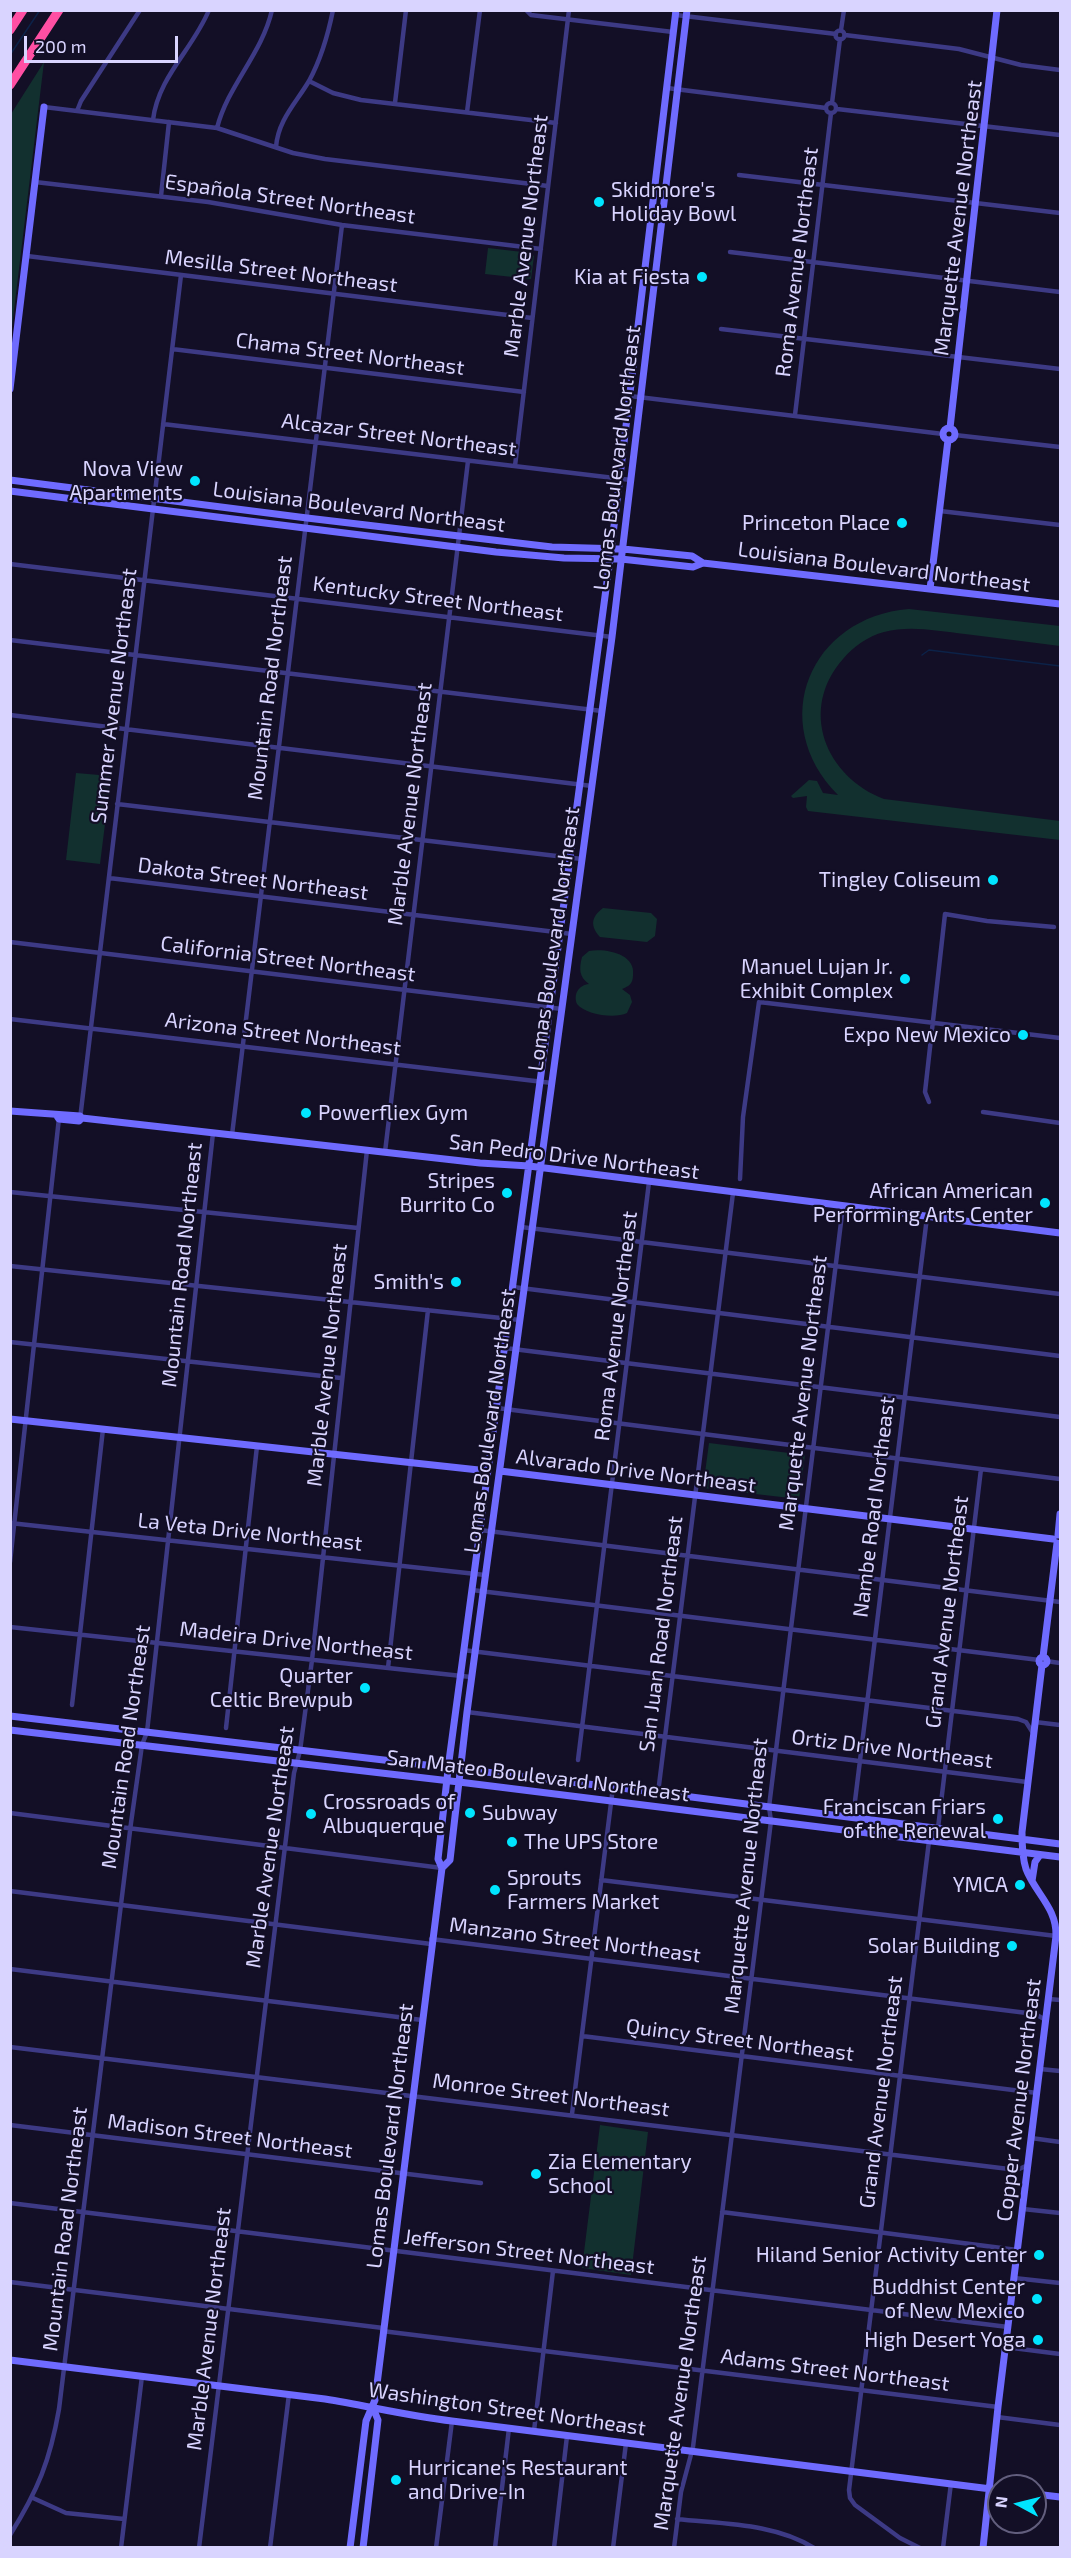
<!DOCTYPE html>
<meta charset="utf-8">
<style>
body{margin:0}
#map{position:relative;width:1071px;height:2558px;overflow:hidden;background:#130f26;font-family:"Exo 2",sans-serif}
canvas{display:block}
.frame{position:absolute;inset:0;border:12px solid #d9d4ff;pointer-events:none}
.north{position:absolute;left:987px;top:2474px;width:60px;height:60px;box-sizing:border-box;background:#130f26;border:2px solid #625e7d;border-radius:50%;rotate:277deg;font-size:16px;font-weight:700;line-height:24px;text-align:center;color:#d9d4ff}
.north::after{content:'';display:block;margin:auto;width:21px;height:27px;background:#00e5ff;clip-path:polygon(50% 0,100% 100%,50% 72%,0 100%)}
.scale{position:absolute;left:24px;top:36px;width:154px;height:27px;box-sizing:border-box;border:3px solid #d9d4ff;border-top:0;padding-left:8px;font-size:18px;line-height:21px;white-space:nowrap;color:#d9d4ff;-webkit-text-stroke:4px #130f26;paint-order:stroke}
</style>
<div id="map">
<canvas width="1071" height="2558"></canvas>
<div class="frame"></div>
<div class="north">N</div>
<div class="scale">200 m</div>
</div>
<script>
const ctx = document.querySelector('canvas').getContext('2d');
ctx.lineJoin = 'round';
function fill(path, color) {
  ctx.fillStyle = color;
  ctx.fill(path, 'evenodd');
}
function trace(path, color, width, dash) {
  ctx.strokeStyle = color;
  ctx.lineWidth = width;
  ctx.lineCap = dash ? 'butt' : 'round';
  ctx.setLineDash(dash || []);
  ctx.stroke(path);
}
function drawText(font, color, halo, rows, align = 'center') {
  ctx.font = font + ' "Exo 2",sans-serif';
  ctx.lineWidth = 4.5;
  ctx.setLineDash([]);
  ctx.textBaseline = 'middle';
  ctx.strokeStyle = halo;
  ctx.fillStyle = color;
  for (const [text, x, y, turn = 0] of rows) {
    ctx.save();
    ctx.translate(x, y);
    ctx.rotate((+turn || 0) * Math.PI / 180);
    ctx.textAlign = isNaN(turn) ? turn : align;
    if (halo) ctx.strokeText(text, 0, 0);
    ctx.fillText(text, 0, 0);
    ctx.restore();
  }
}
fill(new Path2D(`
 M44,62L11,335V114Z
 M488,248L531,253L534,256L531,279L485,274Z
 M909,609L1060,626V646C1029,642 997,638 965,634C938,631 910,625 884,632C868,636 853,647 843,659C798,710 826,777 884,799L1060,821V840L808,811L806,807L807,796L793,798L791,796L809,780L817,781L823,793L838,795C766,722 810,617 909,609Z
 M76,773L111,776L100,864L66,860Z
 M603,908L651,913L657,919L655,936L647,942L600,937C590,926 591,917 603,908Z
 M589,951C606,948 636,954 633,975C633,984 629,986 622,989L630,995L632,1002L627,1013C615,1019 586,1015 577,1004C573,994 579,985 589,984C579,977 579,969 582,957Z
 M709,1443L805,1455L799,1499L703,1488Z
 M600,2125L648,2132L631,2275L582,2268Z`), '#12302f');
trace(new Path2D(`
 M10,55L40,10
 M922,655L929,650L1060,666`), '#0c2248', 1.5);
trace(new Path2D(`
 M526,10L531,15L673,32
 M676,15L836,34
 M841,30L844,10
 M835.5 35a4.5 4.5 0 1 1 9 0a4.5 4.5 0 1 1-9 0Z
 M845,35L959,49L1021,65L1060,70
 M309,81L333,93L361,100L556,123
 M667,88L826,108
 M826 108a5 5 0 1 1 10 0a5 5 0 1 1-10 0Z
 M395,103L406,10
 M832,103L840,39
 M44,107L217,128L293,153L325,159L548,186
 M837,109L1060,135
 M77,111L81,101L140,10
 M467,112L480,10
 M153,120C158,77 193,49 209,10
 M217,128C228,85 262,54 272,10
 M276,147C278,120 296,103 309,81C321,59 328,35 333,10
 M739,175L1060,213
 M35,182L208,202L342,225L541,249
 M161,196L169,122
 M730,252L1060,292
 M27,256L532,318
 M721,329L1060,369
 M172,349L524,392
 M630,396L943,434
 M795,415L831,113
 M163,424L631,480
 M955,435L1060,447
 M515,466L569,10
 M940,511L1060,525
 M10,564L612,637
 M10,640L602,711
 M10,715L592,786
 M117,804L582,859
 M109,878L572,934
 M10,942L562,1009
 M10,1019L552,1083
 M929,1102L925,1092L945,914L987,921L1054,927
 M983,1112L1060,1123
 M80,1119L181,275
 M232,1135L342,225
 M385,1152L468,461
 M740,1179L743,1117L759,1002L1060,1038
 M10,1192L358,1228
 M521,1227L1060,1294
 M10,1266L520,1320
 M513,1287L1060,1356
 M10,1342L341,1378
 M505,1348L1060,1417
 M497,1408L1060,1479
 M10,1523L485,1575
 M480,1530L1060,1602
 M10,1562L59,1118
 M472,1590L1039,1660
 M10,1627L471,1677
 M463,1650L1018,1719L1026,1722L1033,1733
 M1046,1661L1060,1663
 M388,1668L428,1310
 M72,1705L103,1429
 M467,1712L1027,1782
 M1035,1722L1060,1725
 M226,1728L257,1446
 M578,1760L649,1182
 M658,1793L733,1193
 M855,1801L927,1217
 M10,1813L442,1868
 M601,1880L1056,1936
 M10,1891L431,1944
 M431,1939L1035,2014L1046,2020
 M10,1969L422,2020
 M1049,1999L1060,2000
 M582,2036L1037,2093
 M10,2047L1017,2170L1028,2165
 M1040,2069L1060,2071
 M572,2114L613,1787
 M10,2125L481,2183
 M1031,2138L1060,2142
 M10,2203L1008,2327
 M1023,2209L1060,2213
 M722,2212L1017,2250
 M1014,2278L1060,2283
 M10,2282L383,2328
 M382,2331L998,2407
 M1005,2347L1060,2354
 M997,2417L1060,2425
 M534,2431L553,2271
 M33,2498L66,2513L124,2519
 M677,2519C721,2524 775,2523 814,2548
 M10,2535C38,2490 50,2461 59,2409L131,1823L142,1745L147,1732L213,1133
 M121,2548L142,2376
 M199,2548L294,1773L300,1751L312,1660L367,1150
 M270,2548L289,2394
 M436,2548L452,2421
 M495,2548L509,2428
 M554,2548L567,2436
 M613,2548L626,2443
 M674,2548L681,2492L693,2447L771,1821L769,1807L843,1206
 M920,2548L900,2538L855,2505L850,2498L849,2490L929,1841L938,1828L981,1469
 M943,2548L951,2483`), '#3d3a85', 4.5);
trace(new Path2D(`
 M10,389L44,107
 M950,428L997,10
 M943 434a6 6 0 1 1 12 0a6 6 0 1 1-12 0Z
 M10,480L307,518L552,547L623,549L692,556L703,563
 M10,491L496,552L564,558L621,559L693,567L703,563L1060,604
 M930,589L948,440
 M10,1111L80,1116L82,1118L480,1163L529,1166L1060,1233
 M57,1116L59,1119L79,1121L82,1118
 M10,1419L488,1471
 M500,1471L1053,1539
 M1058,1535L1060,1514
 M1043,1657L1057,1543
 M1039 1661a4 4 0 1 1 8 0a4 4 0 1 1-8 0Z
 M10,1716L613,1787L1060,1844
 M10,1730L459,1782L1060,1857
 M442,1868L450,1860L467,1712L612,637L687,10
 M1032,1881L1035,1862L1040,1855
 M10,2360L325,2399C368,2406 409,2416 452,2421L999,2490
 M1035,2494L1060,2497
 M350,2548L366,2421L375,2400L442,1868L438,1859L449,1761L610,559L676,10
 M363,2548L378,2420L373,2408
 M983,2548L998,2407L1056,1936C1057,1908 1035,1893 1026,1869C1022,1857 1022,1844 1022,1832L1042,1665`), '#6f6bff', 7);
trace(new Path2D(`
 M10,30L23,10
 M10,85L59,10`), '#ff4fa3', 9);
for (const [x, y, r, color] of [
 [599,202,6,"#00e5ff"],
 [702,277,6,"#00e5ff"],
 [195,481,6,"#00e5ff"],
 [902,523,6,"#00e5ff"],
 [993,880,6,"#00e5ff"],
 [905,979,6,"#00e5ff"],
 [1023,1035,6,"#00e5ff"],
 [306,1113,6,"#00e5ff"],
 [507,1193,6,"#00e5ff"],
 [1045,1203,6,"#00e5ff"],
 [456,1282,6,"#00e5ff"],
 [365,1688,6,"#00e5ff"],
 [470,1813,6,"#00e5ff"],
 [311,1814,6,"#00e5ff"],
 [998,1819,6,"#00e5ff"],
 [512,1842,6,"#00e5ff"],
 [1020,1885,6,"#00e5ff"],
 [495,1890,6,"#00e5ff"],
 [1012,1946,6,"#00e5ff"],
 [536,2174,6,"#00e5ff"],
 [1039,2255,6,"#00e5ff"],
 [1037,2299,6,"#00e5ff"],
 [1038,2340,6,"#00e5ff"],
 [396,2480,6,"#00e5ff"]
]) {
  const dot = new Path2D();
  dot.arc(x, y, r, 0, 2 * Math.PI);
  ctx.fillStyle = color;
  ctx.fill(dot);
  trace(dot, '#130f26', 2);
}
drawText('21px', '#d9d4ff', '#130f26', [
 ["Skidmore's",611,190,"left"],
 ["Holiday Bowl",611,214,"left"],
 ["Kia at Fiesta",690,277],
 ["Nova View",183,469],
 ["Apartments",183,493],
 ["Princeton Place",890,523],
 ["Tingley Coliseum",981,880],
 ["Manuel Lujan Jr.",893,967],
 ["Exhibit Complex",893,991],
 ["Expo New Mexico",1011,1035],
 ["Powerfliex Gym",318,1113,"left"],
 ["Stripes",495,1181],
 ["Burrito Co",495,1205],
 ["African American",1033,1191],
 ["Performing Arts Center",1033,1215],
 ["Smith's",444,1282],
 ["Quarter",353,1676],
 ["Celtic Brewpub",353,1700],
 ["Crossroads of",323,1802,"left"],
 ["Albuquerque",323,1826,"left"],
 ["Franciscan Friars",986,1807],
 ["of the Renewal",986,1831],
 ["Subway",482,1813,"left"],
 ["The UPS Store",524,1842,"left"],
 ["Sprouts",507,1878,"left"],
 ["Farmers Market",507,1902,"left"],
 ["YMCA",1008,1885],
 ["Solar Building",1000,1946],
 ["Zia Elementary",548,2162,"left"],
 ["School",548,2186,"left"],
 ["Hiland Senior Activity Center",1027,2255],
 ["Buddhist Center",1025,2287],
 ["of New Mexico",1025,2311],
 ["High Desert Yoga",1026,2340],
 ["Hurricane's Restaurant",408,2468,"left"],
 ["and Drive-In",408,2492,"left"]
], 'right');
drawText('21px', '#d9d4ff', '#130f26', [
 ["Española Street Northeast",290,199,8],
 ["Marquette Avenue Northeast",958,218,-83],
 ["Marble Avenue Northeast",526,236,-83],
 ["Roma Avenue Northeast",797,262,-83],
 ["Mesilla Street Northeast",281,271,7],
 ["Chama Street Northeast",350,354,7],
 ["Alcazar Street Northeast",399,435,7],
 ["Lomas Boulevard Northeast",617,458,-83],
 ["Louisiana Boulevard Northeast",359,507,7],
 ["Louisiana Boulevard Northeast",884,567,7],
 ["Kentucky Street Northeast",438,599,7],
 ["Mountain Road Northeast",270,678,-83],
 ["Summer Avenue Northeast",114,696,-83],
 ["Marble Avenue Northeast",410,804,-83],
 ["Dakota Street Northeast",253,879,7],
 ["Lomas Boulevard Northeast",554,939,-82],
 ["California Street Northeast",288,959,7],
 ["Arizona Street Northeast",283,1034,7],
 ["San Pedro Drive Northeast",574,1157,7],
 ["Mountain Road Northeast",182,1265,-84],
 ["Roma Avenue Northeast",616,1326,-83],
 ["Marble Avenue Northeast",327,1365,-84],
 ["Marquette Avenue Northeast",803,1393,-83],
 ["Lomas Boulevard Northeast",490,1421,-82],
 ["Alvarado Drive Northeast",636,1471,7],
 ["Nambe Road Northeast",874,1507,-83],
 ["La Veta Drive Northeast",250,1532,6],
 ["Grand Avenue Northeast",947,1612,-83],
 ["San Juan Road Northeast",661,1634,-83],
 ["Madeira Drive Northeast",296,1641,6],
 ["Mountain Road Northeast",126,1747,-82],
 ["Ortiz Drive Northeast",892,1749,7],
 ["San Mateo Boulevard Northeast",538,1776,7],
 ["Marble Avenue Northeast",270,1847,-82],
 ["Marquette Avenue Northeast",746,1876,-84],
 ["Manzano Street Northeast",575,1940,7],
 ["Quincy Street Northeast",740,2040,7],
 ["Grand Avenue Northeast",881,2092,-83],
 ["Monroe Street Northeast",551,2095,7],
 ["Copper Avenue Northeast",1019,2100,-83],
 ["Madison Street Northeast",230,2136,7],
 ["Lomas Boulevard Northeast",390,2136,-83],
 ["Mountain Road Northeast",65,2229,-83],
 ["Jefferson Street Northeast",529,2252,7],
 ["Marble Avenue Northeast",209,2329,-83],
 ["Adams Street Northeast",835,2370,7],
 ["Marquette Avenue Northeast",680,2393,-82],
 ["Washington Street Northeast",507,2409,8]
]);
</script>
